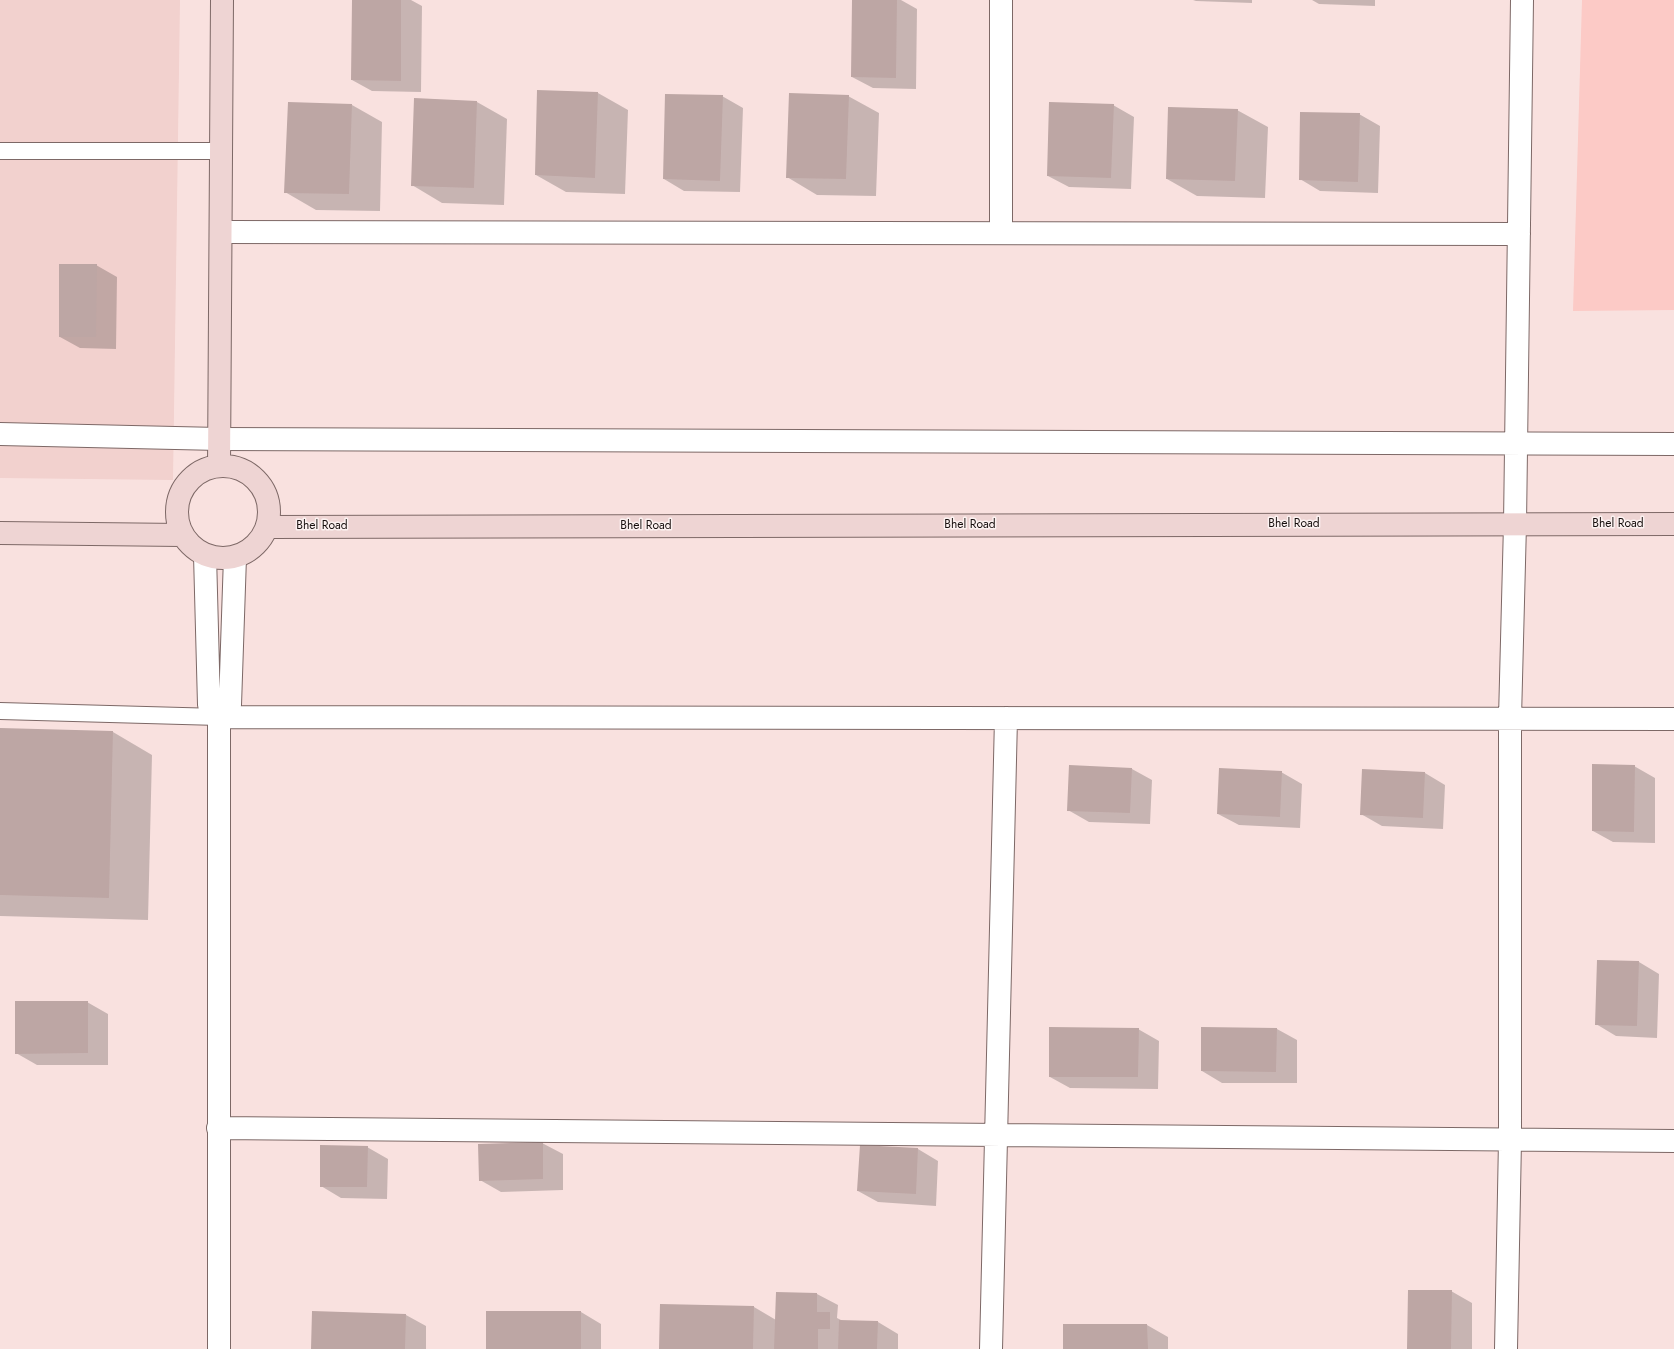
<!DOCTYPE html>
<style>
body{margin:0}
canvas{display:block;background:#f9e1df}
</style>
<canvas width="1674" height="1349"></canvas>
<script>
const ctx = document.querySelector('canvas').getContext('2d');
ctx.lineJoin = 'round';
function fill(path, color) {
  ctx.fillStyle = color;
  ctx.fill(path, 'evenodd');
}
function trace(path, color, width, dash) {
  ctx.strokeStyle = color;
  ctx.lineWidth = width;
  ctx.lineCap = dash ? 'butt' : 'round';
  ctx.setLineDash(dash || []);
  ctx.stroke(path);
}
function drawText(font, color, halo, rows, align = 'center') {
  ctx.font = font + ' Jost,sans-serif';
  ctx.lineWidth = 3;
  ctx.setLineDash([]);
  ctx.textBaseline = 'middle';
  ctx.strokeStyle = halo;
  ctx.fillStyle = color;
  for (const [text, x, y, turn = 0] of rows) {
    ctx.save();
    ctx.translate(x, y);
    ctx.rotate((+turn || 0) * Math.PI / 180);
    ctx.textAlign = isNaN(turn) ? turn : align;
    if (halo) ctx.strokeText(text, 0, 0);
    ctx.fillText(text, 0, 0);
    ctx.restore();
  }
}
fill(new Path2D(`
 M0,0H180L173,480L0,478Z`), '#f2d1ce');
fill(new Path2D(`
 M1582,0H1674V310L1573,311Z`), '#fccac6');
fill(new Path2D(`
 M353,0H411L422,6L421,92L372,91L352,80Z
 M853,0H901L917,9L916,89L873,88L852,77Z
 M1193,0H1252V3L1196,1Z
 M1312,0H1375V6L1319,4Z
 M538,91L598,93L628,110L625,194L566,192L536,175Z
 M722,96L743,108L740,192L684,191L664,179Z
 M848,96L879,113L876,196L817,195L787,177Z
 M477,102L507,119L504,205L442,203L412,185Z
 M352,105L382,122L380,211L316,210L285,192Z
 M1113,105L1134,117L1131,189L1069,187L1048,176Z
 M1237,110L1268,127L1265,198L1197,196L1167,179Z
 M1359,114L1380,126L1378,193L1320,191L1300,179Z
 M96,265L117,277L116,349L80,348L60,337Z
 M0,729L113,732L152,755L148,920L0,916Z
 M1634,766L1655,778V843L1613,842L1593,831Z
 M1132,769L1152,780L1150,824L1089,822L1068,810Z
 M1281,772L1302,784L1300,828L1239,825L1218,814Z
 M1425,773L1445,785L1443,829L1382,826L1361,814Z
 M1639,962L1659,974L1657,1038L1616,1036L1596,1024Z
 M87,1002L108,1014V1065H37L16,1053Z
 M1138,1029L1159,1041L1158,1089L1070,1088L1050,1077Z
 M1277,1029L1297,1040V1083H1222L1202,1071Z
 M542,1143L563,1154V1190L501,1192L480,1180Z
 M861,1146L918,1149L938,1161L936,1206L878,1202L858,1191Z
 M367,1147L388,1159L387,1199L341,1198L321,1186Z
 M1451,1291L1472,1303V1349H1408Z
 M777,1293L817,1294L838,1305L837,1318L843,1321L878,1322L898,1334V1349H660L661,1305L754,1307L776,1320Z
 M581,1312L601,1324V1349H487Z
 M406,1315L426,1326V1349H312Z
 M1064,1325H1147L1168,1337V1349H1064Z`), '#0003');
fill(new Path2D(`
 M352,0H401V81L351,80Z
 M852,0H897L896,78L851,77Z
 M537,90L598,92L595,178L535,175Z
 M789,93L849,95L846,179L786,178Z
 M665,94L723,95L720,181L663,179Z
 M414,98L477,101L474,188L411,186Z
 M288,102L352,104L349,194L284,193Z
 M1049,102L1114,104L1111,178L1047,176Z
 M1168,107L1238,109L1235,181L1166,179Z
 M1300,112L1360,113L1358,182L1299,180Z
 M59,264H97L96,337H59Z
 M0,728L113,731L109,898L0,895Z
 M1592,764L1635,765L1634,832L1592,831Z
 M1069,765L1132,768L1130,813L1067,811Z
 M1219,768L1282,771L1280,817L1217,814Z
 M1362,769L1425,772L1423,818L1360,815Z
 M1597,960L1639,961L1637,1026L1595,1025Z
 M15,1001H88V1053L15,1054Z
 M1049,1027L1139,1028L1138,1077H1049Z
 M1201,1027L1277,1028L1276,1072L1201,1071Z
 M543,1142V1179L479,1181L478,1144Z
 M320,1145L368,1146L367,1187H320Z
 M860,1145L918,1148L916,1194L857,1191Z
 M1408,1290H1452L1451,1349H1407Z
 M776,1292L817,1293V1312H830V1329H818V1349H774Z
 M660,1304L754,1306L753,1349H659Z
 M312,1311L406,1314L405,1349H311Z
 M486,1311H581V1349H486Z
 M839,1320L878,1321L877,1349H838Z
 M1063,1324H1147L1148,1349H1063Z`), '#bda6a4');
const lane = new Path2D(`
 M0,151H221
 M0,711L219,717`);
const street = new Path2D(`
 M221,232L1519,234
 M1001,233V0
 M0,434L219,439L1674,444
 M205,555L209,705L219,717V1349
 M219,717L1674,719
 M219,717L230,705L235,557
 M218,1128L1674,1141
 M991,1349L1006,718
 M1506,1349L1510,1140V718L1515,524L1522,0`);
const secondary = new Path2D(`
 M177 512a46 46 0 1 1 92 0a46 46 0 1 1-92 0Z
 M219,466L222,0
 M267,527L1674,524
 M0,533L182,535`);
trace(lane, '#7d6866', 18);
trace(street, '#7d6866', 24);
trace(secondary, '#7d6866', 24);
trace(lane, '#fff', 16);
trace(street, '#fff', 22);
trace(secondary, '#eed4d3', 22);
drawText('12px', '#160e0d', '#fcf2f1', [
 ["Bhel Road",1294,524],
 ["Bhel Road",1618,524],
 ["Bhel Road",970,525],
 ["Bhel Road",322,526],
 ["Bhel Road",646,526]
]);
</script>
